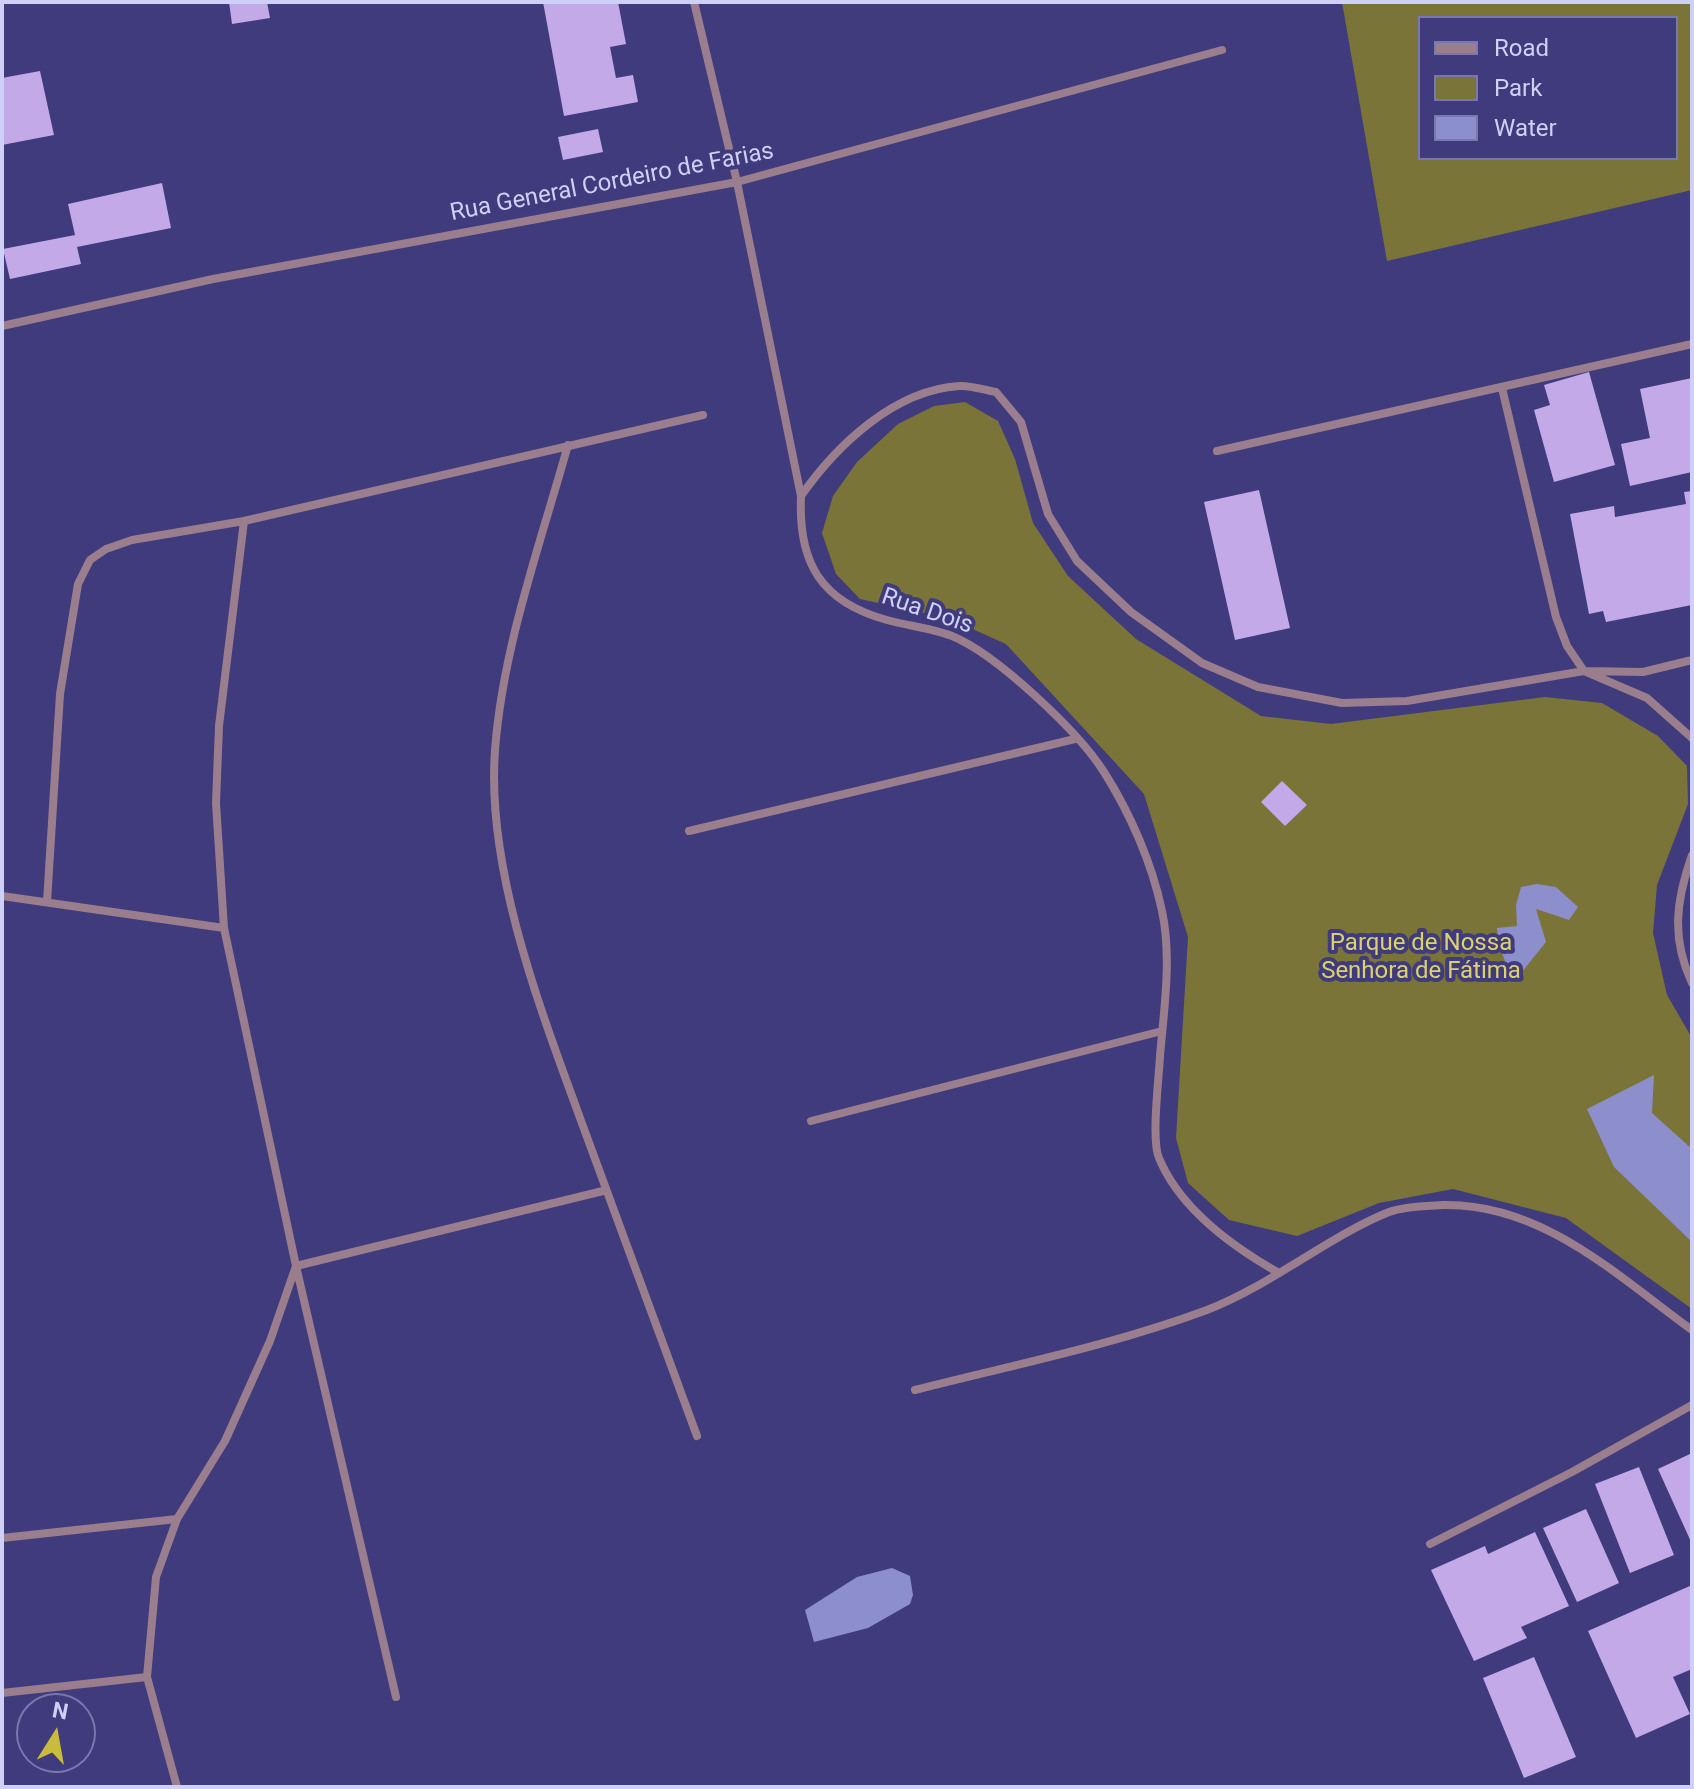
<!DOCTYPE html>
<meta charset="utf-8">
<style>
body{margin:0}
#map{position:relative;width:1694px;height:1789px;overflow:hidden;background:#3f3b7d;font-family:Roboto,sans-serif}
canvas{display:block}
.frame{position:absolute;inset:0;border:4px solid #ced0f7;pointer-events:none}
.legend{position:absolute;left:1418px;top:16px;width:260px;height:144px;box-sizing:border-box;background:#3f3b7d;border:2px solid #7877ae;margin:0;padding:10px 14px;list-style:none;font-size:24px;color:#ced0f7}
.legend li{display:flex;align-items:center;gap:16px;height:40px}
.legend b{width:40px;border:2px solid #7877ae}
.north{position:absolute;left:16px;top:1693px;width:80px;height:80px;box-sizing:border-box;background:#3f3b7d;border:2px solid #7877ae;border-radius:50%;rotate:11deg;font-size:22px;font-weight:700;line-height:32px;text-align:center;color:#ced0f7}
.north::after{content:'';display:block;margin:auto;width:28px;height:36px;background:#c9bb3b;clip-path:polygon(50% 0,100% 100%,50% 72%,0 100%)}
</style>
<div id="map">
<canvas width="1694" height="1789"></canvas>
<div class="frame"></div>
<ul class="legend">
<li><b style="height:10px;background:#9a7e8e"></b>Road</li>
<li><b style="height:22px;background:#7b7439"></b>Park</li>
<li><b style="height:22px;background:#8d8ecc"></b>Water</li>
</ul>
<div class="north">N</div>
</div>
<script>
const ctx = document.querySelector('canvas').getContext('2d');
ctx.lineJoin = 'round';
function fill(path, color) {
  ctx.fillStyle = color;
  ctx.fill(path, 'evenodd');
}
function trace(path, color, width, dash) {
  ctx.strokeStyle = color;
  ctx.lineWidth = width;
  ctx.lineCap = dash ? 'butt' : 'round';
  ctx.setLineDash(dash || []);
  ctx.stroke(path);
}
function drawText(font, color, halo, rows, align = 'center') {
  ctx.font = font + ' Roboto,sans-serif';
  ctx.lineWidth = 8;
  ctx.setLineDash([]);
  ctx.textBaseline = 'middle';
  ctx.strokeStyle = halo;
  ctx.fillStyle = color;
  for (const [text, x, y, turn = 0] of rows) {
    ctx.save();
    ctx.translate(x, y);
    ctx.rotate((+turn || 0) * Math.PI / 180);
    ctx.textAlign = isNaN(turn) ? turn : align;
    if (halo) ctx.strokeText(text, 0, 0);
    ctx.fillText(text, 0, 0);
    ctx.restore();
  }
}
fill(new Path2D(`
 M1342,2H1692V190L1387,261ZM1420,18H1676V158H1420Z
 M965,402L998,421L1015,459L1033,523L1068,576L1136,639L1261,716L1331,724L1545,697L1602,703L1658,736L1687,766L1688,804L1657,885L1653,933L1667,995L1692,1038V1309L1566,1218L1453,1189L1379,1203L1297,1236L1229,1220L1188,1183L1176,1138L1188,937L1144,794L1006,644L950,619L860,599L836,574L822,533L833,496L857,462L898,424L934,406Z`), '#7b7439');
fill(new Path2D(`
 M1537,884L1556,887L1578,907L1569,920L1536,909L1546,942L1513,983L1498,942L1497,928L1517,926L1516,905L1521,887Z
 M1654,1075L1652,1113L1692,1149V1242L1614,1167L1587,1109Z
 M892,1568L910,1576L913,1595L910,1604L868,1628L814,1642L805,1610L857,1577Z`), '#8d8ecc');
fill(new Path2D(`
 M229,2H267L270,18L232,24Z
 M543,2H618L626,44L610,47L616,78L633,75L638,102L564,116Z
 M40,71L54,135L2,145V78Z
 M598,129L603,152L563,160L558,137Z
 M162,183L171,228L77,247L81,264L10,279L3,249L75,235L68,204Z
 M1589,372L1615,465L1554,482L1534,410L1550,405L1544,385Z
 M1692,378V472L1630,486L1621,444L1650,438L1640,389Z
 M1259,490L1290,628L1235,640L1204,502Z
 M1692,491V605L1606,622L1603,611L1589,614L1570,514L1614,506L1615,517L1686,504L1684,492Z
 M1282,781L1307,805L1285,826L1261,802Z
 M1692,1453V1544L1658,1469Z
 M1639,1467L1674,1555L1630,1573L1595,1484Z
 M1586,1509L1619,1583L1577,1602L1543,1528Z
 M1535,1532L1569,1606L1521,1627L1527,1638L1474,1661L1431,1570L1485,1546L1488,1554Z
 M1692,1585V1669L1673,1677L1690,1714L1636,1738L1588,1631Z
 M1534,1657L1576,1757L1524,1778L1483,1678Z`), '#c3a9e7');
trace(new Path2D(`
 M694,2L737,182L801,496C798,563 821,602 887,620C908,626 932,628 952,636C996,654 1078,731 1104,772C1130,813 1152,863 1162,911C1172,957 1164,1009 1160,1056C1159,1078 1151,1140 1159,1158C1180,1209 1233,1247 1279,1273
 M2,326L213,279L737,182L1222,50
 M1502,388L1556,617L1567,646L1584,671L1647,698L1692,738
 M568,445C540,545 503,646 495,750C486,869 540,1008 580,1118C618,1224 657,1330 697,1436
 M1217,451L1692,344
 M801,496C836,446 894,390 959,386C970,385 984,390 996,392L1021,422L1048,514L1077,561L1131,612L1202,663L1258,687L1342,703L1407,701L1584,671L1643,672L1692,660
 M244,521L219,726L216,803L224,928L296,1266L396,1697
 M689,831L1075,739
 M1692,855C1676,901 1671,938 1692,983
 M2,896L224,928
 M47,902L60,694L78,584L90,560L106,549L132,540L244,521L703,415
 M811,1121L1162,1031
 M915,1390C1013,1365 1113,1345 1207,1310C1270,1286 1329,1236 1389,1212C1405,1206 1427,1206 1443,1205C1542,1203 1616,1275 1692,1330
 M2,1538L177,1519
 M1430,1544L1572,1472L1692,1405
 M2,1693L147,1677
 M177,1787L147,1677L156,1577L177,1519L225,1441L270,1341L296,1266L603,1191`), '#9a7e8e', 8);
drawText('24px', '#ced0f7', '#3f3b7d', [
 ["Rua General Cordeiro de Farias",612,183,-11],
 ["Rua Dois",927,612,19]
]);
drawText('24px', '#dbd16f', '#3f3b7d', [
 ["Parque de Nossa",1421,944],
 ["Senhora de Fátima",1421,972]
]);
</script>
